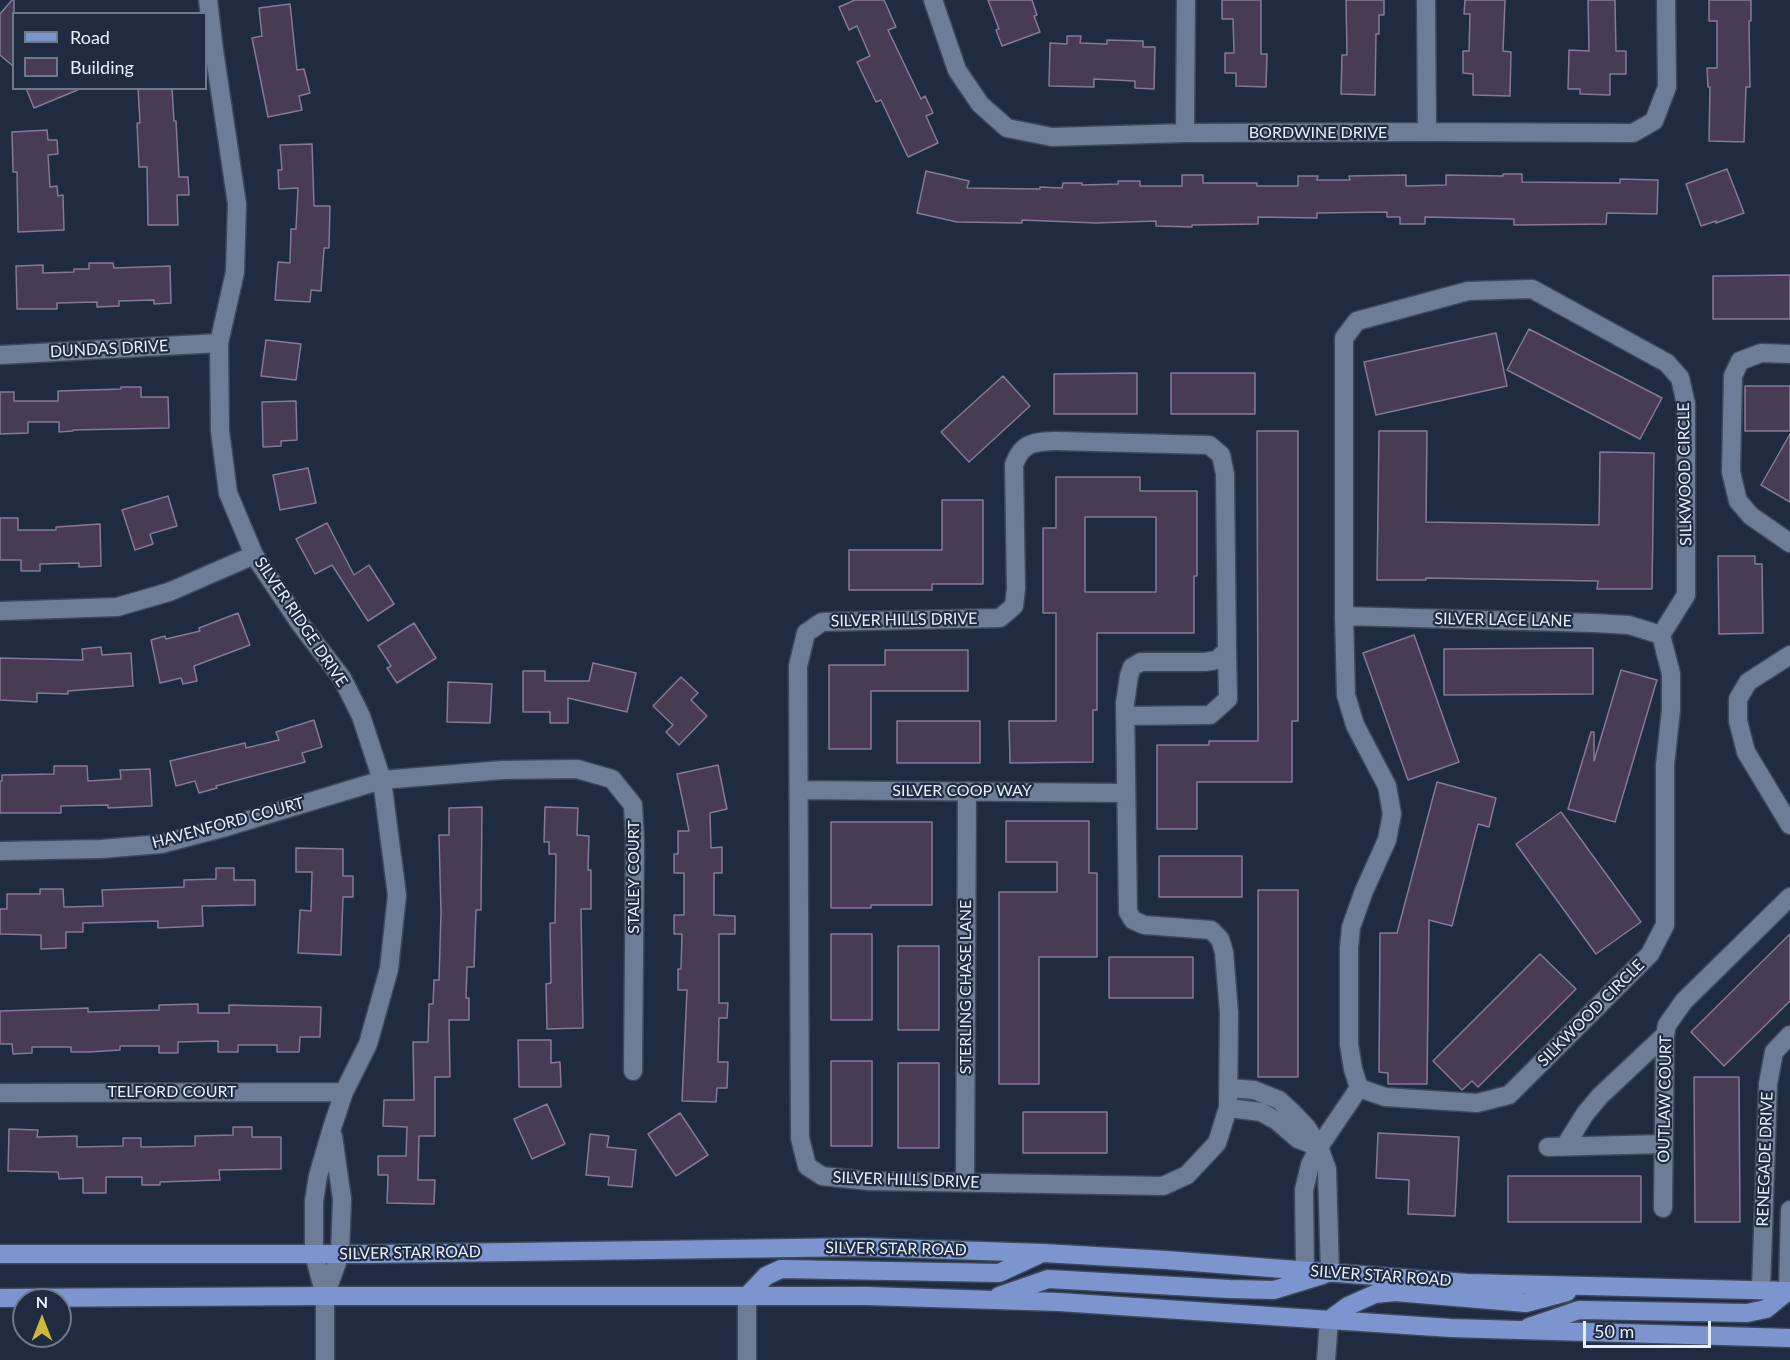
<!DOCTYPE html>
<style>
body{margin:0}
#map{position:relative;width:1790px;height:1360px;overflow:hidden;background:#1e2b40;font-family:Lato,sans-serif}
canvas{display:block}
.legend{position:absolute;left:12px;top:12px;width:195px;height:78px;box-sizing:border-box;background:#1e2b40;border:2px solid #6e798c;margin:0;padding:8px 10px;list-style:none;font-size:18px;color:#e6effd}
.legend li{display:flex;align-items:center;gap:12px;height:30px}
.legend b{width:30px;border:2px solid #6e798c}
.north{position:absolute;left:12px;top:1288px;width:60px;height:60px;box-sizing:border-box;background:#1e2b40;border:2px solid #6e798c;border-radius:50%;rotate:0deg;font-size:16px;font-weight:700;line-height:24px;text-align:center;color:#e6effd}
.north::after{content:'';display:block;margin:auto;width:21px;height:27px;background:#ceb838;clip-path:polygon(50% 0,100% 100%,50% 72%,0 100%)}
.scale{position:absolute;left:1583px;top:1321px;width:128px;height:27px;box-sizing:border-box;border:3px solid #e6effd;border-top:0;padding-left:8px;font-size:18px;line-height:21px;white-space:nowrap;color:#e6effd;-webkit-text-stroke:4px #1e2b40;paint-order:stroke}
</style>
<div id="map">
<canvas width="1790" height="1360"></canvas>
<ul class="legend">
<li><b style="height:8px;background:#7c95ce"></b>Road</li>
<li><b style="height:16px;background:#483c54"></b>Building</li>
</ul>
<div class="north">N</div>
<div class="scale">50 m</div>
</div>
<script>
const ctx = document.querySelector('canvas').getContext('2d');
ctx.lineJoin = 'round';
function fill(path, color) {
  ctx.fillStyle = color;
  ctx.fill(path, 'evenodd');
}
function trace(path, color, width, dash) {
  ctx.strokeStyle = color;
  ctx.lineWidth = width;
  ctx.lineCap = dash ? 'butt' : 'round';
  ctx.setLineDash(dash || []);
  ctx.stroke(path);
}
function drawText(font, color, halo, rows, align = 'center') {
  ctx.font = font + ' Lato,sans-serif';
  ctx.lineWidth = 4.5;
  ctx.setLineDash([]);
  ctx.textBaseline = 'middle';
  ctx.strokeStyle = halo;
  ctx.fillStyle = color;
  for (const [text, x, y, turn = 0] of rows) {
    ctx.save();
    ctx.translate(x, y);
    ctx.rotate((+turn || 0) * Math.PI / 180);
    ctx.textAlign = isNaN(turn) ? turn : align;
    if (halo) ctx.strokeText(text, 0, 0);
    ctx.fillText(text, 0, 0);
    ctx.restore();
  }
}
const building = new Path2D(`
 M12,0H14V67L0,55V14Z
 M855,0H884L896,27L888,30L921,99L925,96L933,113L926,116L938,143L908,157L881,100L876,102L857,62L870,56L857,26L849,30L839,7Z
 M988,0H1032L1037,15L1034,16L1040,32L1002,46L996,30L999,29Z
 M1222,0H1261V54H1267L1266,87L1236,86V73H1225V53H1234L1233,19H1222Z
 M1346,0H1384V15H1379V34H1376L1375,95L1341,94L1342,55H1347Z
 M1465,0H1505L1503,51L1511,52L1510,96L1473,95V74L1463,73V51H1469L1470,14H1464Z
 M1588,0H1615L1616,51H1626V74H1610V95L1580,94V89H1568L1569,50L1589,51Z
 M1709,0H1751V21H1749L1750,87H1746L1744,142L1709,141L1710,87H1708L1707,68H1717V21H1709Z
 M290,4L297,70L304,69L310,93L299,96L302,110L268,117L252,38L262,36L259,8Z
 M1067,36H1081L1080,43L1107,44V40L1143,41V47H1155L1154,89L1135,88V81L1094,79V87L1049,86L1050,43L1067,44Z
 M26,88H80V89L34,108Z
 M138,88H172L174,121H176L179,177H188L189,195H177L178,225H148L147,167H139L137,123H140Z
 M47,130L48,140H57L58,154L48,155L50,187L57,186L58,196L63,195L64,230L18,232L17,172H13L12,132Z
 M312,144L314,206H330L329,248H324L321,291L311,290L310,302L275,300L278,262L290,263L291,229H296L298,188L279,189L278,170H282L280,145Z
 M1727,169L1744,213L1716,223V221L1701,226L1686,184Z
 M926,171L969,181L967,188L1040,189V187L1062,188L1063,183H1082V185L1118,184V181H1140V186H1182V175H1203V183H1257V186H1298V176H1318L1317,180H1350L1349,176L1406,175V186L1446,185V175L1503,176V174H1522V182L1620,183V179L1658,180L1657,214L1607,213L1606,224L1514,225V219L1425,217V224H1400V217H1387V212L1317,213V218L1258,217V224L1192,225V227L1156,226V221L1096,223L1022,220V223L957,222L917,213Z
 M89,263H113L114,268L170,266L171,303L154,304V300L119,301V306L97,307V302L57,303V309H17L16,266L43,265V273L74,272V269H89Z
 M1790,275V319H1713V276Z
 M1529,329L1662,398L1640,439L1507,370Z
 M1496,333L1507,386L1376,415L1364,362Z
 M266,340L301,344L296,380L261,376Z
 M1137,373V414H1054V374Z
 M1171,373H1255V414H1171Z
 M1003,376L1030,406L969,462L941,432Z
 M1745,386H1790V431H1745Z
 M121,387H141V397H168L169,428L73,430V431L59,432V422H28V433L0,434V392H14V401H58V391L121,389Z
 M296,401L297,440L281,441V446L263,447L262,402Z
 M1257,431H1298V721H1292V782H1197V829H1157V745H1209V741H1258Z
 M1379,431H1427L1426,522L1599,525L1600,452L1654,453L1652,589H1597L1598,581L1426,578V580H1377Z
 M1790,434V502L1761,485Z
 M308,468L316,503L280,510L273,475Z
 M1056,477H1140V491H1197V576H1194V633H1097V710H1093V762L1010,763L1009,721H1056V613H1043V528H1056ZM1085,517H1156V592H1085Z
 M168,496L177,526L150,534L153,544L135,550L122,510Z
 M942,500H983V584H932V590H849V550H942Z
 M0,518H18V530H56V527L100,524L101,566L79,567V563L40,564V571H21V560H0Z
 M327,523L354,575L369,565L394,604L368,621L332,565L315,574L296,539Z
 M1718,556H1755V564H1762L1763,633L1719,634Z
 M238,613L250,645L194,666L197,681L183,684L181,678L160,683L151,640L165,636L166,639L200,631L199,628Z
 M414,623L436,658L397,683L387,668L391,666L378,646Z
 M1414,635L1459,762L1408,780L1363,653Z
 M101,647L102,655L131,653L133,686L68,691V694L37,693V702L0,700V658L83,660L82,649Z
 M1593,648V694L1444,695V649Z
 M885,650H968V691H871V749H829V665H885Z
 M593,663L636,673L627,712L568,698V723H550V712H523V671H545V681H589Z
 M1621,670L1657,680L1615,822L1568,809L1591,732H1594V761Z
 M681,677L698,693L691,700L707,716L679,745L666,732L673,725L653,706Z
 M448,682L492,684L490,723L447,722Z
 M314,720L322,747L302,753L305,762L216,786L217,788L199,793L195,781L176,786L170,761L245,743L246,748L279,740L276,732Z
 M897,721H980V763H897Z
 M718,765L727,809L710,813L711,848L722,847V873H714V915L735,916V934H719V1003H728L727,1018H719L718,1062H728L727,1088H717L716,1102L682,1101L687,990H678V969H681L682,934H674V915H684V873H674V854H678V831H689L677,774Z
 M54,766H87L88,781L121,779L120,770L150,769L152,806L108,808V805L61,806V813H0V781H2V775L54,774Z
 M1437,782L1496,798L1489,827L1478,824L1452,926L1429,920L1427,1084H1388V1073L1379,1072L1380,933H1397Z
 M482,807L481,910H476L474,967H467L466,998H469V1020H449L450,1077H435V1136H419L418,1180H435L434,1204L387,1203L388,1175H378V1156H406L407,1127L383,1126L384,1100H414L413,1042H428L429,1004H433L434,980H439L441,913L439,835H449V808Z
 M545,807L578,808L577,835L589,836L588,870H591V909H581L583,1028L547,1029L546,984L551,983L550,923H555L556,854H549V842H544Z
 M1561,812L1641,922L1596,954L1516,844Z
 M1006,821H1089V873H1097V957H1039V1084H999V892H1057V862H1006Z
 M831,822H932V905H871V908H831Z
 M296,848L343,849V876H353V897H343L341,955L298,953L300,910L311,911L312,872H296Z
 M1159,856H1242V897H1159Z
 M216,868H234V880H255V905L202,906L203,926L158,928V921L83,923V932H66V948L41,949V935L0,934V909H7V894H40V889H63L64,907L103,906L102,890L184,887V880L216,879Z
 M1258,890H1298V1077H1258Z
 M831,934H872V1020H831Z
 M1790,934V1001L1724,1066L1691,1032Z
 M898,946H939V1030H898Z
 M1540,954L1576,989L1478,1087L1472,1081L1462,1090L1433,1061Z
 M1109,957H1193V998H1109Z
 M198,1004V1013H229V1005L321,1007L320,1037H300L299,1052H277V1045H238V1052H218V1041L178,1042V1053H159V1046H120V1050L89,1052H71V1047H32V1053L13,1054L12,1044H0V1011L88,1008V1012L159,1010V1005Z
 M518,1040H551V1063L560,1062L561,1087H519Z
 M831,1061H872V1146H831Z
 M898,1063H939V1148H898Z
 M1694,1077H1739L1740,1222H1695Z
 M547,1104L565,1144L532,1159L514,1119Z
 M1023,1112H1107V1153H1023Z
 M680,1113L708,1155L676,1176L648,1134Z
 M233,1127H252V1137H281V1169L219,1170L220,1180L160,1182V1185H142V1177H106V1193H83V1178L59,1179L58,1172L8,1171L9,1129L38,1130L37,1137L77,1136V1147L123,1146V1138H141V1147L195,1146V1136L233,1135Z
 M1378,1133L1459,1137L1455,1216L1408,1214L1409,1180L1376,1178Z
 M590,1134L609,1136L607,1147L636,1150L632,1187L608,1185L609,1177L586,1175Z
 M1508,1176H1641V1222H1508Z`);
fill(building, '#483c54');
trace(building, '#867994', 1.5);
const minor = new Path2D(`
 M208,0L214,50L237,204L235,272L219,343L220,431L228,493L254,555L301,625L342,678L361,716L382,780L397,895L389,969L368,1044L344,1092L332,1128L318,1176L314,1201V1254L325,1296V1360
 M933,0L957,70L980,104L1007,128L1052,137L1185,133L1427,132L1633,133L1654,121L1667,87L1666,0
 M1426,0L1427,132
 M1185,133L1186,0
 M1790,354L1761,353L1740,361L1733,376L1731,472L1738,501L1751,516L1790,543
 M0,355L219,343
 M1056,441L1209,445L1221,455L1225,474L1227,650L1217,660L1205,662H1141L1132,667L1129,676L1125,703L1128,912L1133,920L1144,925L1211,930L1220,939L1224,952L1229,1013L1228,1108L1217,1143L1187,1175L1163,1186L869,1181L822,1176L807,1166L800,1138L798,666L806,633L822,622L1000,618L1014,606L1016,589L1014,465C1022,442 1034,442 1056,441Z
 M0,611L117,607L169,592L254,555
 M1344,616L1594,623L1629,625L1661,635
 M1790,655L1748,682L1738,699V721L1746,752L1790,825
 M1125,716L1210,715L1228,699L1227,650
 M799,790L1126,793
 M0,851L101,849L161,844L226,827L382,780L502,770L577,769L612,779L633,805L635,841L633,1071
 M1229,1088L1254,1090L1279,1100L1292,1112L1307,1128L1319,1147L1327,1169L1330,1273
 M0,1093L344,1092
 M1228,1108L1261,1112L1277,1121L1298,1139L1319,1147
 M1565,1146L1585,1114L1600,1096L1665,1035
 M1548,1147L1663,1144
 M965,1183L967,791
 M1663,1208L1665,1035L1667,1025L1684,1001L1790,897
 M1305,1270L1304,1190L1310,1165L1319,1147L1359,1088L1353,1069L1349,1044V948L1351,927L1364,891L1387,840L1392,814L1387,786L1355,725L1346,695L1344,616V338L1357,321L1468,291L1532,289L1667,363L1680,378L1686,404V595L1661,635L1671,674V710L1665,765V925L1650,954L1509,1095L1477,1103L1385,1097L1359,1088
 M1761,1290L1768,1084L1774,1052L1790,1035
 M1788,1291L1790,1210
 M325,1296L340,1254L342,1199L333,1136
 M747,1296V1360
 M1326,1360L1329,1320`);
const major = new Path2D(`
 M0,1254H372L862,1247L1043,1253L1166,1260L1467,1283L1790,1291
 M747,1296L766,1276L781,1269L999,1273L1038,1255
 M999,1296L1048,1279L1230,1289L1274,1290L1323,1275
 M0,1298L325,1296H867L1059,1302L1451,1328L1790,1338
 M1329,1320L1348,1306L1375,1294L1395,1292L1526,1303L1567,1292
 M1529,1327L1579,1310L1747,1313L1766,1309L1788,1291`);
trace(minor, '#3d485a', 21);
trace(major, '#3d485a', 21);
trace(minor, '#6d7d96', 18);
trace(major, '#7c95ce', 18);
drawText('16px', '#e6effd', '#1e2b40', [
 ["BORDWINE DRIVE",1318,133],
 ["DUNDAS DRIVE",109,349,-3],
 ["SILKWOOD CIRCLE",1685,474,-91],
 ["SILVER HILLS DRIVE",904,620,-1],
 ["SILVER LACE LANE",1503,620,1],
 ["SILVER RIDGE DRIVE",301,622,56],
 ["SILVER COOP WAY",962,791],
 ["HAVENFORD COURT",228,823,-15],
 ["STALEY COURT",634,877,-90],
 ["STERLING CHASE LANE",966,987,-90],
 ["SILKWOOD CIRCLE",1591,1013,-45],
 ["TELFORD COURT",172,1092],
 ["OUTLAW COURT",1665,1099,-89],
 ["RENEGADE DRIVE",1765,1159,-88],
 ["SILVER HILLS DRIVE",906,1180,2],
 ["SILVER STAR ROAD",896,1249,1],
 ["SILVER STAR ROAD",410,1253,-1],
 ["SILVER STAR ROAD",1381,1276,4]
]);
</script>
